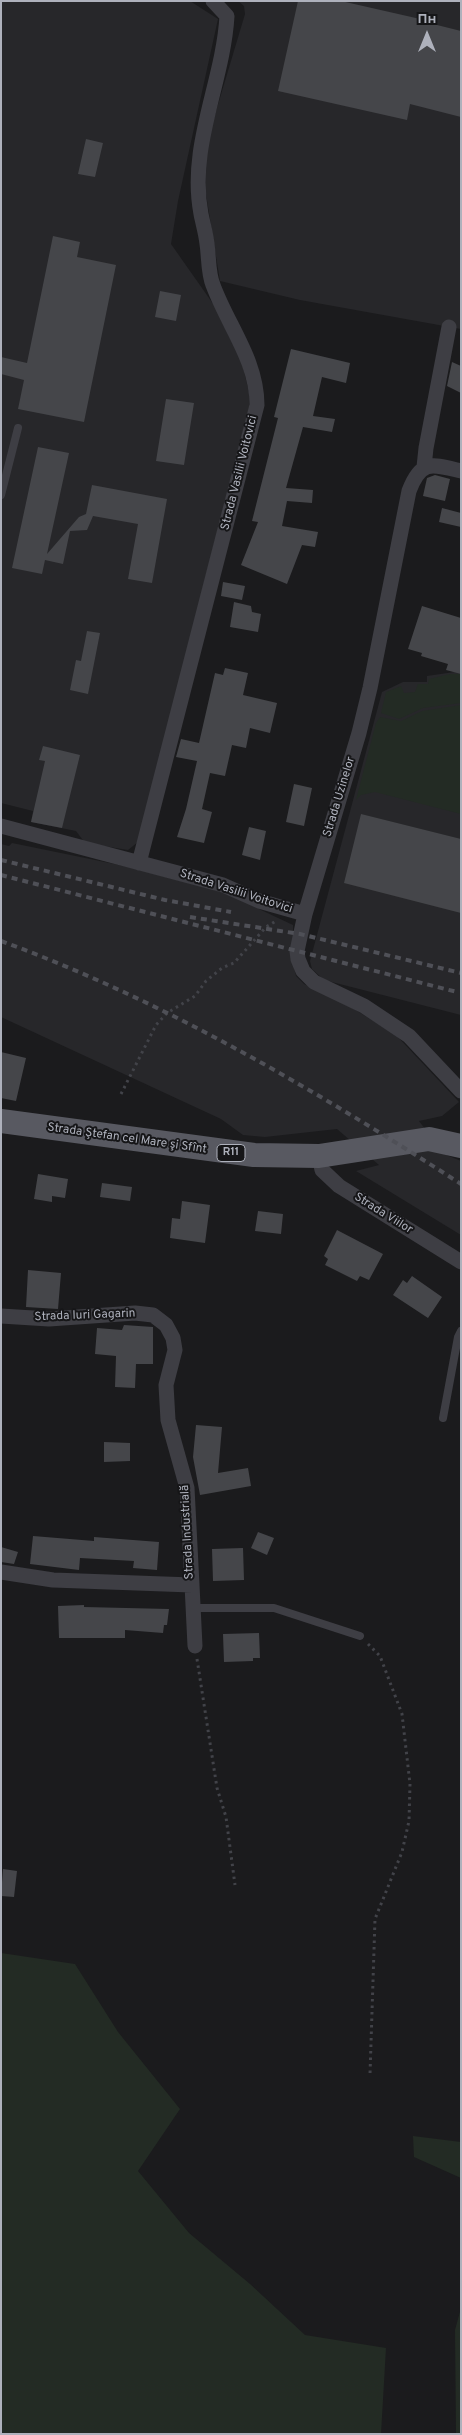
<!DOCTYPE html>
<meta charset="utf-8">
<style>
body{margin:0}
#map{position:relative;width:462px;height:2435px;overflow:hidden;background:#1b1b1d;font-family:Overpass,sans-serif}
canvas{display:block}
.frame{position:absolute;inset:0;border:2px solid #aeb1bc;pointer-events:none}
.north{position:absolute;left:402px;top:10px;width:50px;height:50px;-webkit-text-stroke:4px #161618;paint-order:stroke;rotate:0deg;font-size:14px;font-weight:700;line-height:20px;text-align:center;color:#aeb1bc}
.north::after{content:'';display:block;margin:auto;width:18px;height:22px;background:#aeb1bc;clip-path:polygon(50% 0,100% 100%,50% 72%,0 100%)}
</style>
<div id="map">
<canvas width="462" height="2435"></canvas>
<div class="frame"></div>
<div class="north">Пн</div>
</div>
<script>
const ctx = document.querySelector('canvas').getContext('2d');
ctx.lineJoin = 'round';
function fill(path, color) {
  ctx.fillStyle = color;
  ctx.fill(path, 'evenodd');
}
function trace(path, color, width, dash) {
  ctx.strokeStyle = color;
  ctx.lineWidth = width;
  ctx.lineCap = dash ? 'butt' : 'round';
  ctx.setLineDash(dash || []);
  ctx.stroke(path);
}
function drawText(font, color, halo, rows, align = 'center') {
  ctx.font = font + ' Overpass,sans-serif';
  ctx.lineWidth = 4;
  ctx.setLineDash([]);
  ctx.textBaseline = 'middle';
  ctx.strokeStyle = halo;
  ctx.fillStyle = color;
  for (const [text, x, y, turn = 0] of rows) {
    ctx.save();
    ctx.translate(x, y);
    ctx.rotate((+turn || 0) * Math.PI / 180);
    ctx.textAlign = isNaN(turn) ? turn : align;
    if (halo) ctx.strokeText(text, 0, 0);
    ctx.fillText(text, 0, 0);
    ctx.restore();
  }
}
fill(new Path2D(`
 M1,1H190L218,19L178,201L171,244L216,308L241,359L249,392V407L138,842L128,850L85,843L76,831L31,822L33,811L1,803Z
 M238,1H461V329L300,300L220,281L206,194V158L211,128L245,14L244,6Z
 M461,671V1015L324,980L312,969L310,961L382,692L403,682H427V676Z
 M12,843L129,867L244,898L261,910L293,925V961L296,976L304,984L354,1009L396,1035L459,1102L442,1116L419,1121L444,1154L461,1161V1235L356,1171L379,1165L337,1129L265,1137L243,1135L221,1119L1,1017V844L9,846Z`), '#27272a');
fill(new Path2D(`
 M450,674H461V703L423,708L399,719L381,713L386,692L401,686L404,693L415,692L418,684H428L429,679Z
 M461,705V814L375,792L361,795L356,800L376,723L380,717L401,721L422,711Z
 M1,1953L75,1964L118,2032L180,2109L138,2171L189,2233L250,2284L305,2335L386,2348L381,2434H1Z
 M413,2136L461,2142V2178L414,2157Z
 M461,2308V2434H456L455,2330Z`), '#232b24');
fill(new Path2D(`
 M298,1H341L429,21V23L461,31V117L410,104L407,120L278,91Z
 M86,139L103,143L95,177L78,174Z
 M53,236L80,242L77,257L116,265L84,422L18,409L24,380L1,374V357L27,363Z
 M160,291L181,295L176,321L155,317Z
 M291,349L350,363L346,383L322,377L313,416L335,419L332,432L303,427L286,488L313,490L312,503L287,501L282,526L318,532L315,547L302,545L287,584L241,565L258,522L252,521L278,418L274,417Z
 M452,362L461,366V393L447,386Z
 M166,399L194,403L184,465L156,461Z
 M38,447L69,453L47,554L79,517L86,514L92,485L167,499L152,583L128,579L138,524L93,516L87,530L70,531L63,564L45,560L42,574L12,568Z
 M435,475L450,479L445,501L423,496L427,478Z
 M442,508L461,513V527L439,522Z
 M223,582L245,586L242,600L221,596Z
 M234,602L251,606L252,612L261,614L258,632L230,627Z
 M422,606L461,618V674L446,670L448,664L421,656L422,653L408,649Z
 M87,631L100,633L88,694L70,690L76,660L81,661Z
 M225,668L248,673L243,695L277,703L270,733L250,728L246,748L232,745L225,776L210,773L202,809L212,812L204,843L177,837L186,809L197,761L176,757L181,739L199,743L215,673L223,675Z
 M43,746L80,755L62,828L31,822L45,761L39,760Z
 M294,784L312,788L304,826L286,822Z
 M361,814L461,839V913L344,883Z
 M249,827L266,831L260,860L242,855Z
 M1,1052L26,1058L16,1101L1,1098Z
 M38,1174L68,1179L65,1198L52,1196V1202L34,1199Z
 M102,1183L132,1187L130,1201L100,1197Z
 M182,1201L210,1205L205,1243L170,1238L172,1218L180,1219Z
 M258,1211L283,1214L281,1234L255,1231Z
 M337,1230L383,1254L369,1280L360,1276L357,1281L325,1265L328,1259L324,1256Z
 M28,1270L61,1273L58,1309L26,1307Z
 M412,1276L442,1297L428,1318L393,1295L403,1280L407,1283Z
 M124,1325L153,1327V1364H136L135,1388L115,1387L116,1356L95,1354L97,1328L122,1330Z
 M196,1425L222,1427L218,1473L248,1468L251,1486L200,1495L193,1457Z
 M104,1442L130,1443V1461L104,1462Z
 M258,1532L274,1538L267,1555L251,1548Z
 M33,1536L94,1541V1537L159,1542L157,1570L133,1568L134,1561L80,1558L79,1570L30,1564Z
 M1,1547L18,1552L14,1564L1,1562Z
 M243,1548L244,1580L213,1581L212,1549Z
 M84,1605V1607L169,1609L167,1625H164L163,1633L125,1630V1638H59L58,1606Z
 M259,1633L260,1658H253V1661L224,1662L223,1634Z
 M3,1869L17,1871L14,1897L1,1896Z`), '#45464a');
trace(new Path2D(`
 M121,1094L156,1025L167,1013L195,996L206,981L222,968L234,963L266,927L276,921
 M368,1644L380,1656L402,1714L410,1784L409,1821L402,1852L375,1919L370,2074
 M197,1659L217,1788L226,1817L235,1885`), '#424349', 3, [2.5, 4]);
trace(new Path2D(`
 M1,495L18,428
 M443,1418L458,1337L461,1331
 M193,1608H274L360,1636`), '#3e3e44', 8);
trace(new Path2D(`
 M424,467L426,448L449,327
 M461,471C432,464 421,459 409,491L370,688L359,733L305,914L297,951L298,959L303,971L314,982L364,1006L409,1036L461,1091
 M1,826L223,885L259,901L305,914
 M139,863L257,405C257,360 228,326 213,285C208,273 209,257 207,244C206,234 203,224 201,214C188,146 223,83 227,16L213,1
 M319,1156L322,1170L339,1186L461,1262
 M1,1316L49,1319L135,1313L153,1315L166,1325L173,1338L175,1350L166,1385L168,1420L187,1488L192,1585L53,1580L1,1572
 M192,1585L195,1646`), '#3e3e44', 15);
trace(new Path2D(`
 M1,1121L254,1155L319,1156L429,1139L461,1146`), '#585961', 24);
trace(new Path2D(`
 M1,860L165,900L231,912
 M1,875L457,992
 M190,917L300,934L461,973
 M1,941C165,1001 315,1090 461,1184`), '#4f5057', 4, [6, 5]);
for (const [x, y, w] of [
 [231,1153,28]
]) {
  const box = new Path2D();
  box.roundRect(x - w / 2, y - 8.5, w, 17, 4);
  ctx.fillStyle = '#161618';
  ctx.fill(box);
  trace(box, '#aeb1bc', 1);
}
drawText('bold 11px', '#aeb1bc', null, [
 ["R11",231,1153]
]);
drawText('12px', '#aeb1bc', '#161618', [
 ["Strada Vasilii Voitovici",240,473,-76],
 ["Strada Uzinelor",340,797,-73],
 ["Strada Vasilii Voitovici",236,892,18],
 ["Strada Ştefan cel Mare şi Sfînt",127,1139,8],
 ["Strada Viilor",383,1214,32],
 ["Strada Iuri Gagarin",85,1316,-2],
 ["Strada Industrială",188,1532,-93]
]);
</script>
